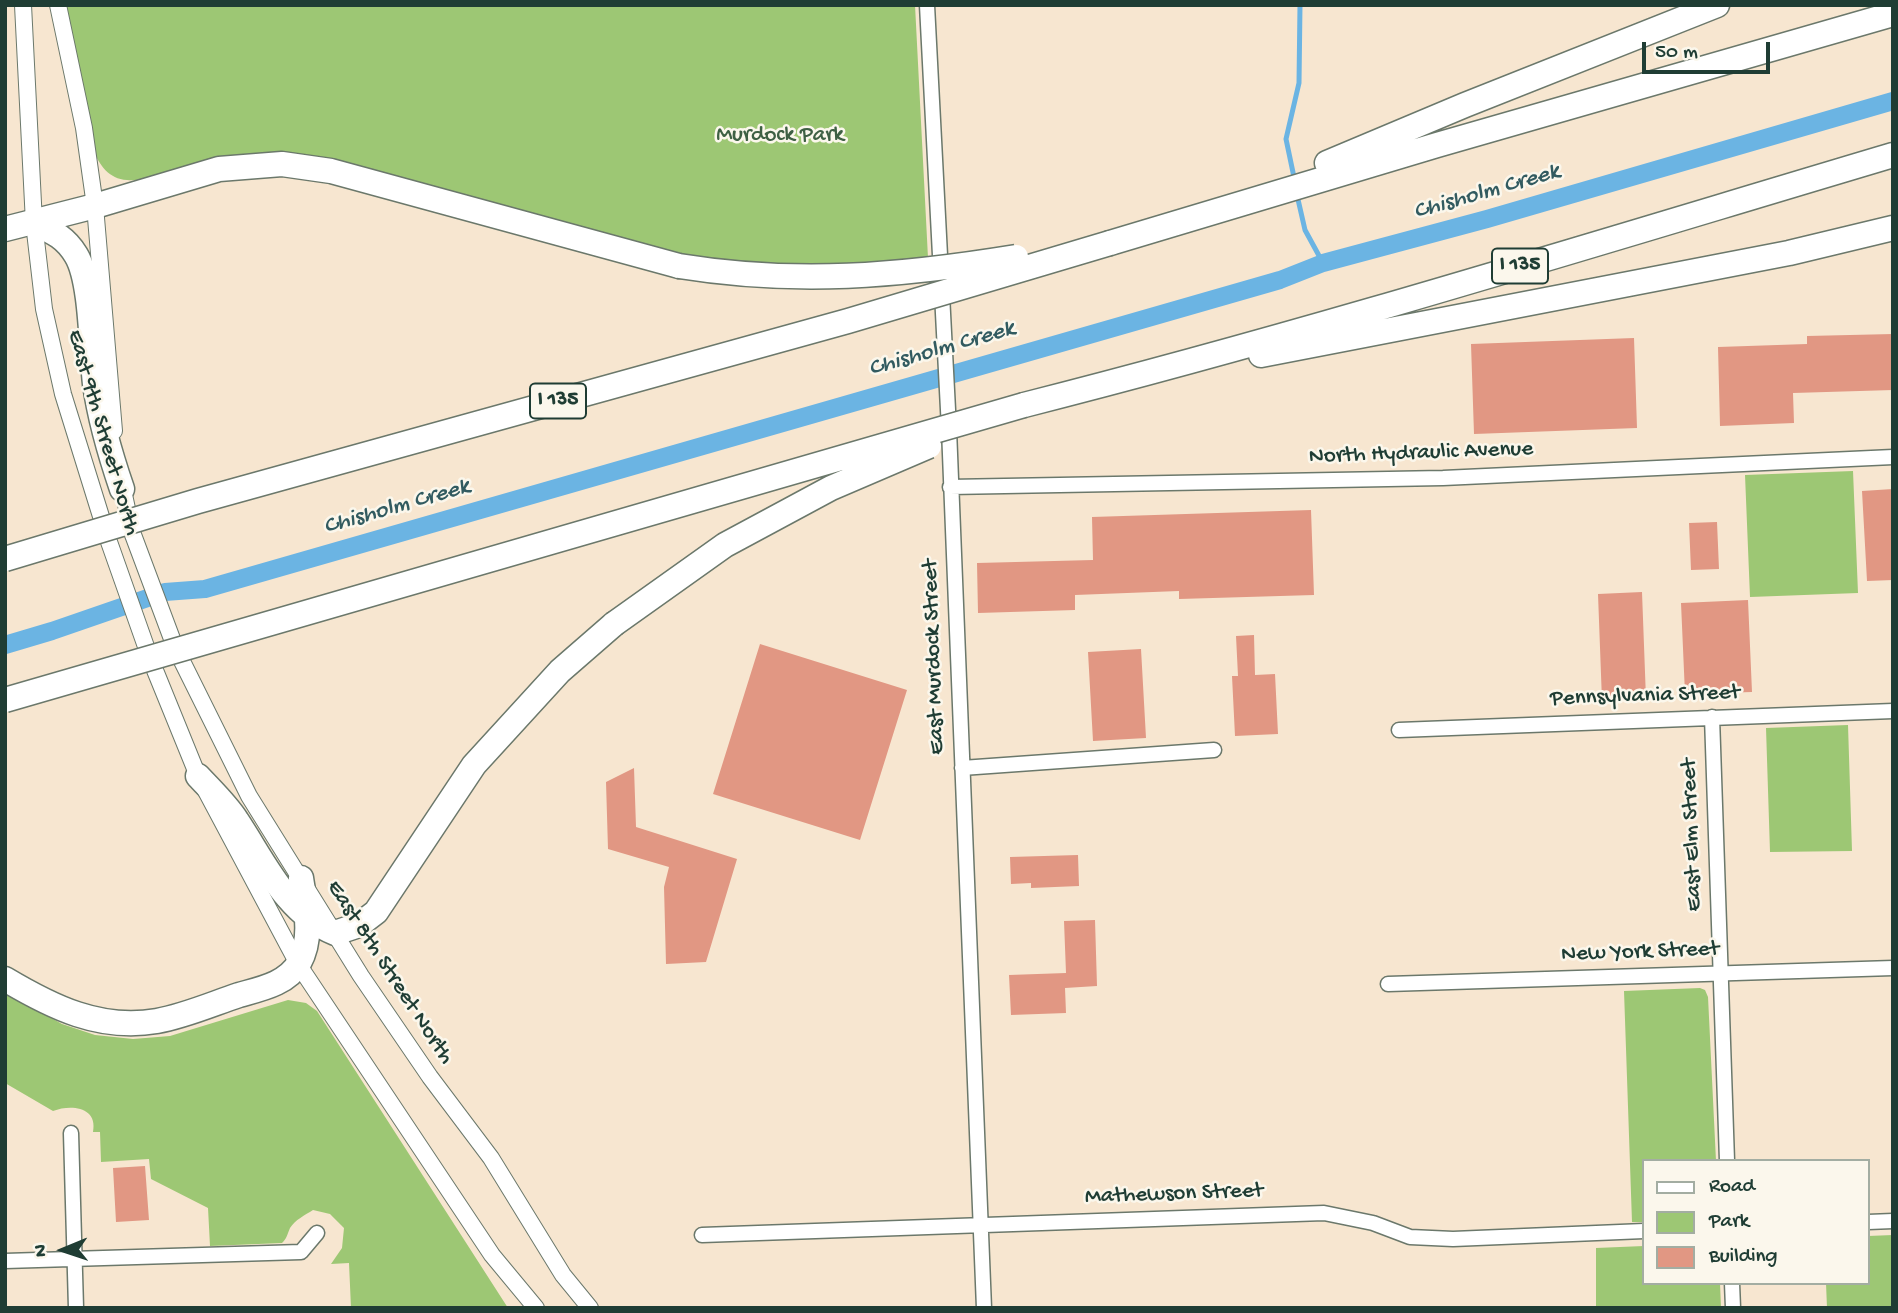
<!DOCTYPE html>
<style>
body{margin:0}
#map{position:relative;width:1898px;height:1313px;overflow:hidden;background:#f7e6d0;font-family:"Gochi Hand",sans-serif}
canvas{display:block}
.frame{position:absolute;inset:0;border:7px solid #1f3d34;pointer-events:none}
.legend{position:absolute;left:1642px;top:1159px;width:228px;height:126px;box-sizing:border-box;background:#fbf7ec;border:2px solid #a3ada2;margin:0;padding:9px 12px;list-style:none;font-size:21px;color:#1f3d34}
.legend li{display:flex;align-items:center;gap:14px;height:35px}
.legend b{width:35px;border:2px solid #a3ada2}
.north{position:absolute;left:28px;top:1215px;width:70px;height:70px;-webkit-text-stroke:5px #fbf7ec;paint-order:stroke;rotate:268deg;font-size:19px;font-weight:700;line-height:28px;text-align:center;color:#1f3d34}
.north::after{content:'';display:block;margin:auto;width:24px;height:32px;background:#1f3d34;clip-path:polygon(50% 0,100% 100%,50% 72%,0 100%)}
.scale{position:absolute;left:1642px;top:42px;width:128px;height:32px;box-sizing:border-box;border:4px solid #1f3d34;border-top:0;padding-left:9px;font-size:21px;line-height:24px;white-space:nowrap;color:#1f3d34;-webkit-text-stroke:5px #fbf7ec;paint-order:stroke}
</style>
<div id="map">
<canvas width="1898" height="1313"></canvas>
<div class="frame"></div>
<ul class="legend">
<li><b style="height:9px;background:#fff"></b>Road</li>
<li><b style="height:19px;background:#9dc774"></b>Park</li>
<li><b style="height:19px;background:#e19783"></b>Building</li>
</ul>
<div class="north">N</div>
<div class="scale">50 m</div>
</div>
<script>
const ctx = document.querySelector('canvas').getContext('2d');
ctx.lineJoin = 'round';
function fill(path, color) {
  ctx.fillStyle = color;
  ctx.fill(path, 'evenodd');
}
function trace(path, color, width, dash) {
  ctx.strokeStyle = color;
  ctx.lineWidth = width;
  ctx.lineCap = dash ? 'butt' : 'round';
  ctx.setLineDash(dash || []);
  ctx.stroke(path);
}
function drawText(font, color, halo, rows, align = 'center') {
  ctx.font = font + ' "Gochi Hand",sans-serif';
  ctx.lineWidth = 5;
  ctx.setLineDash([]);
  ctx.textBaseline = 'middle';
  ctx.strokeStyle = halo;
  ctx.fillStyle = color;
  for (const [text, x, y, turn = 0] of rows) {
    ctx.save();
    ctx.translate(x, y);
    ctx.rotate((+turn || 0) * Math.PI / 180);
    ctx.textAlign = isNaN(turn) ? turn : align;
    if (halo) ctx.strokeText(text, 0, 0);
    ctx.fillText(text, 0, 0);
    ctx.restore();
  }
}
fill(new Path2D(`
 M63,5H915L928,258L787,268L674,255L314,157C274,154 235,153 195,163C174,168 149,182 127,180C109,179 99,165 93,149Z
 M1853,471L1858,593L1750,597L1745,475Z
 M1848,725L1852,851L1770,852L1766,728Z
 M1700,988L1705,990L1708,997L1716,1161H1644V1222H1632L1624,991Z
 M5,992L62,1024L95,1035L133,1039L170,1036L288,1000L306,1003L317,1011L508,1308H351L349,1263L331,1264L342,1248L344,1228L330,1214L313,1210C305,1215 295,1220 290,1228C287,1235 287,1238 282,1243L210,1246L208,1208L151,1179L149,1159L101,1162L100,1132H93C98,1107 71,1104 53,1111L5,1083Z
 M1893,1235V1308H1827L1826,1283H1868V1236Z
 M1644,1246V1283H1720L1721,1308H1596V1248Z`), '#9dc774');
trace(new Path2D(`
 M1295,182L1286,139L1299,83L1300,5
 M1297,195L1305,230L1323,263`), '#6bb4e3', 5);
trace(new Path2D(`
 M5,645L52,631L165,592L205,589L1280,280L1323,263L1487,219L1893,101`), '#6bb4e3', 18);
fill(new Path2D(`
 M1893,334V390L1793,393L1794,423L1720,426L1718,347L1807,344V336Z
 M1634,338L1637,428L1474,434L1471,344Z
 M1893,489V580L1867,581L1862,491Z
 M1311,510L1314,595L1179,599V591L1075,595V610L978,613L977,563L1093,560L1092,517Z
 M1717,522L1719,569L1691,570L1689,523Z
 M1642,592L1646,699L1602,701L1598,594Z
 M1748,600L1752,692L1685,694L1681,603Z
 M1254,635L1255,675L1275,674L1278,734L1235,736L1232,676H1238L1236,636Z
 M760,644L907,690L860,840L713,794Z
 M1141,649L1146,738L1093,741L1088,652Z
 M634,768L636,827L737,859L706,962L666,964L664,887L669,867L608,849L606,782Z
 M1078,855L1079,886L1031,888V883L1011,884L1010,857Z
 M1095,920L1097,986L1065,988L1066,1013L1011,1015L1009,975L1066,973L1064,921Z
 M145,1166L149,1220L116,1222L113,1168Z`), '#e19783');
const minor = new Path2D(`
 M927,5L949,429L984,1308
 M950,487L1443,478L1893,457
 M1712,717L1727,1161
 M1399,730L1893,711
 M962,768L1214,750
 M1388,984L1893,968
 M71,1133L76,1308
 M1868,1222L1893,1221
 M702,1235L1324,1213L1373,1223L1410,1237L1453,1239L1644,1231
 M5,1261L301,1252L317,1233
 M1732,1283L1733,1308`);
const tertiary = new Path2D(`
 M23,5L34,223L44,309L63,394L108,539L150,658L198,776L298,964L492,1255L536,1308
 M58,5L84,128L95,206L114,431
 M121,481L132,532L175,647L249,796L361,976L430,1077L491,1158L563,1275L590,1308`);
const motorway = new Path2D(`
 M1327,163L1465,105L1717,5
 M34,223C53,232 65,237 76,255C92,281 91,351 95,384C100,420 110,454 122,489
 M5,229L95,206L219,169L282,164L331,171L679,266
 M1110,243L1437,145L1893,14
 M1261,355L1789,253L1893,228
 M1024,405C1316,331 1604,241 1893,155
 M198,776C211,790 227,805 237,821C265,863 286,913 335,933L359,925L376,912L474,765L560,671L614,624
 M5,979C52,1007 100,1031 157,1021C185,1016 212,1004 239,995C260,989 287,984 299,963C314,936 305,906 301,878`);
trace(minor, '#6b786b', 17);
trace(tertiary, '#6b786b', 18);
trace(motorway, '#6b786b', 27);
trace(minor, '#fff', 14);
trace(tertiary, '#fff', 16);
trace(motorway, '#fff', 24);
const motorwayBridge = new Path2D(`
 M679,266C796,285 899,276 1016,257
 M5,559L198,501L848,321L1110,243
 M614,624L725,545L831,488L929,446
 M5,700L1024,405`);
trace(motorwayBridge, '#6b786b', 27, []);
trace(motorwayBridge, '#fff', 24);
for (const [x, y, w] of [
 [1520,266,56],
 [558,401,56]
]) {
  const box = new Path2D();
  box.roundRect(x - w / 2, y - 17.5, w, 35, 5);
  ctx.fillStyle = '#fbf7ec';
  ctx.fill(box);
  trace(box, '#1f3d34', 2);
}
drawText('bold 21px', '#1f3d34', null, [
 ["I 135",1520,266],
 ["I 135",558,401]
]);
drawText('23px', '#3e6044', '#fbf7ec', [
 ["Murdock Park",780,136]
]);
drawText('23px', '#1f3d34', '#fbf7ec', [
 ["East 9th Street North",102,433,74],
 ["North Hydraulic Avenue",1421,454,-2],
 ["East Murdock Street",935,657,-92],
 ["Pennsylvania Street",1645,697,-2],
 ["East Elm Street",1693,835,-92],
 ["New York Street",1640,953,-2],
 ["East 8th Street North",389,973,57],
 ["Mathewson Street",1174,1195,-2]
]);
drawText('italic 24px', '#325b60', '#fbf7ec', [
 ["Chisholm Creek",1487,193,-16],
 ["Chisholm Creek",942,350,-16],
 ["Chisholm Creek",397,508,-16]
]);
</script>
